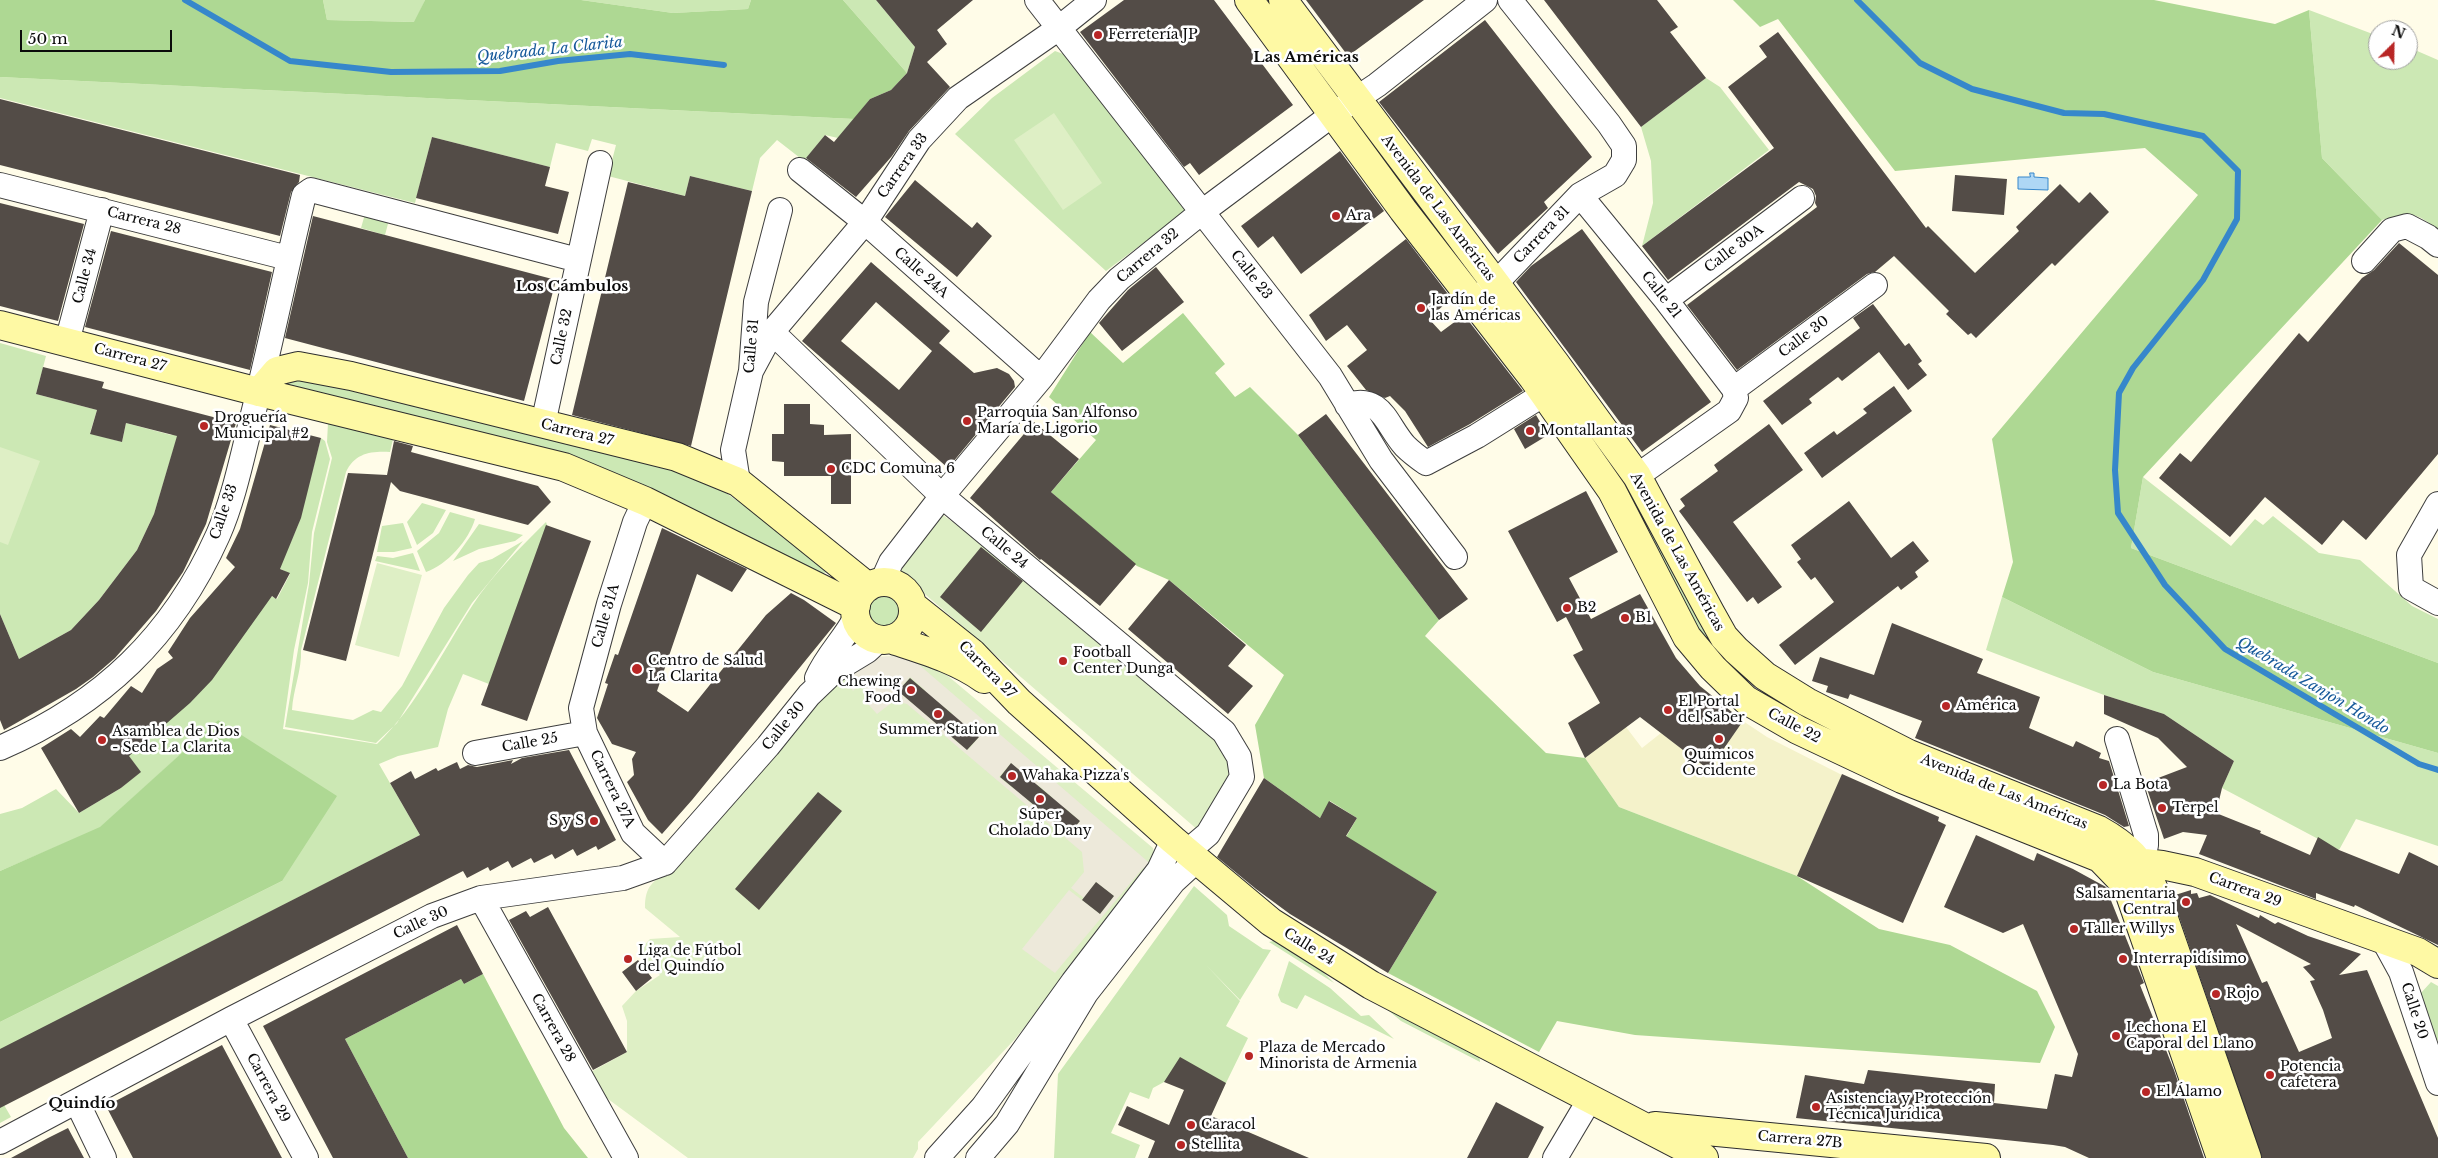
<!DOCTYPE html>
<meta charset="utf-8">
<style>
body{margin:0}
#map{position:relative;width:2438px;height:1158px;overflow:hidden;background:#fffce8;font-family:"Libre Baskerville",serif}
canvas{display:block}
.north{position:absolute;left:2368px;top:20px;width:50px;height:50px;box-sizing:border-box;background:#fff;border:1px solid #9d9d9d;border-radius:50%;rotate:23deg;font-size:14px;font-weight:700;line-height:20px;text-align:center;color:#0b0b0b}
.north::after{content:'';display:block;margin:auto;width:18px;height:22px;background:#b82625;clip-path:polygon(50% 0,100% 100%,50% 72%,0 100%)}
.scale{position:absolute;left:20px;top:30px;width:152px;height:22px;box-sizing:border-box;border:2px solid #0b0b0b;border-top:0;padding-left:6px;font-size:15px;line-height:18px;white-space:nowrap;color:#0b0b0b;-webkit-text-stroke:4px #fff;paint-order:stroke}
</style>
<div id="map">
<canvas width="2438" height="1158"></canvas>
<div class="north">N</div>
<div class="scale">50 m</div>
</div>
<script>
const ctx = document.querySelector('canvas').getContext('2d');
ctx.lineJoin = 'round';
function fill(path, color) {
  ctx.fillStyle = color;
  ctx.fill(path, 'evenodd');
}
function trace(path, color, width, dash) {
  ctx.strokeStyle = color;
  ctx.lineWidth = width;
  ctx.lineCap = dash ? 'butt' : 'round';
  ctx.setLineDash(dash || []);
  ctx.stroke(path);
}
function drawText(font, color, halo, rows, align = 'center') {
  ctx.font = font + ' "Libre Baskerville",serif';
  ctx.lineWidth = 5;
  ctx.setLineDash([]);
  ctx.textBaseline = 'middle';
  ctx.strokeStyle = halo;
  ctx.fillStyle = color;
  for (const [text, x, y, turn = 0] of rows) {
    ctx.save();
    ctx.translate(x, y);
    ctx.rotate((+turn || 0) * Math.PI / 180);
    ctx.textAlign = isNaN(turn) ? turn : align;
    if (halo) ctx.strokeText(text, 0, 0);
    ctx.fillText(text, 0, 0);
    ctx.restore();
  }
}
fill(new Path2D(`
 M1743,721L1767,737L1842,775L1797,876L1619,807L1585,758L1626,727L1642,748L1661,733L1709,770Z`), '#f4f2ca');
fill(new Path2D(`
 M323,0H425L415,22L327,20Z
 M581,0H751L748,9L673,13Z
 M843,0H876L915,47L907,73Z
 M2309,10L2378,36V60H2408V47L2438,60V230C2415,211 2409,212 2382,220L2322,158Z
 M1055,51L1066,55L1186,211L1106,271L955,134L992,98Z
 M0,77L854,119L838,138L825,135L804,161L777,140L760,158L752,191L690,176L685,196L608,176L616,145L592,139L588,151L556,143L550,167L432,137L415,203L0,98Z
 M1706,78L1720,87L1769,150L1642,246L1653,203L1651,161L1641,127Z
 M1351,110L1477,280L1472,284L1346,114Z
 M365,214L389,220L385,235L361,228Z
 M0,343L46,356L36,394L97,410L90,433L122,442L126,423L171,435L179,431L154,514L137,550L99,600L71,630L19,659L0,614Z
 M317,374L705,478L832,568L830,572L822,573L763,548L288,387V382Z
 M1559,383L1620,474L1705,628L1750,676L1746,680L1697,634L1552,388Z
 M328,423L393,439L390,452C371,451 355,453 346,472L301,650C302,670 293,690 292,710L353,720L373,710L381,712L402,686L444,608L468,575L479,563L492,559L523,541L472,603L397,723L376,743L285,727L309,584L314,533L332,458L327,442Z
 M321,438L325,441L330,459L312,532L308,583L294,650L283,729L377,744C417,706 442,652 472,606C492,575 520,548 546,522L547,525L489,684L463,674L448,709L438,747L398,756L379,764L420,835L0,1050V1022L282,881L218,720L100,828L0,871V814L22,808L56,789L79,813L121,788L140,772L128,755L200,692L269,595L277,599L290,574L279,568L298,525Z
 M2143,477L2231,546L2255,519L2263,525L2273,516L2319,553L2360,560L2412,606L2438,619V663L2131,548Z
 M422,503L446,510L433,533L417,545L407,522Z
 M450,512L475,519C469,540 447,565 426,572L417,551L439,533Z
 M403,523L412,548L394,552H377L382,526Z
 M479,524L523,535L515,541L479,549L453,561Z
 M413,553L420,571L375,561L377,556L393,558Z
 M865 611a19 19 0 1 1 38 0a19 19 0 1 1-38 0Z
 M2002,597L2153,672L2438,753V846L2356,819L2339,850L2222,788L2234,761L2164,714L2104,695L1986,650Z
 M1194,886L1227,915L1229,926L1263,949L1271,950L1240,1000L1206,965L1240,1001L1226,1026L1248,1038L1226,1083L1164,1082L1153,1088L1149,1099L1130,1092L1111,1133L1140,1145L1135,1158H1054L1058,1074Z
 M1277,940L1318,967L1334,983L1269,942Z
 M1289,961L1330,988L1361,1016L1369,1015L1394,1039L1305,995L1297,1009L1281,1002L1278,995Z
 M2431,982L2438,986V1040L2435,1042L2420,994Z
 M1364,993L1479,1054L1480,1062L1401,1021L1383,1006L1372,1002Z
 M0,1098L11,1117L0,1123Z`), '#cce8b4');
fill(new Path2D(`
 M0,0H323L327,20L414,22L425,0H581L673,13L748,9L751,0H843L907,73L891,90L870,99L854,119L0,77Z
 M1733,0H2154L2275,24L2309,10L2322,158L2382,220L2143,477L2131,548L2438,663V753L2153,672L2002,597L2013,562L1992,439L2198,195L2145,148L1895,171L1778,19L1760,27Z
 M1183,313L1225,364L1215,373L1235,397L1250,387L1298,435L1439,620L1425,636L1546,753L1585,758L1619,807L1797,876L1879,929L1950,945L2037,991L2055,1027L2040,1063L1635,1035L1557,1021L1539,1052L1388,973L1437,892L1346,837L1357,818L1330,801L1320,818L1264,778L1255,725L1284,675L1169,580L1137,566L1051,492L1096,440L1049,397L1090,332L1123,363Z
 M218,720L337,796L282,881L0,1022V871L100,827Z
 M483,974L564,1128L588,1158H408L345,1039L461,979L464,984Z`), '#aed893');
fill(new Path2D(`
 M1054,113L1102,183L1063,210L1014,140Z
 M0,447L40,461L8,545L0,542Z
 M940,513L983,544L1222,744L1235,769L1199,831L904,576L898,563Z
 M377,563L422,575L399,657L355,645Z
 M897,656L920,660L948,676L1153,848L1156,862L1015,1039L918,1142V1149L913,1158H688L604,1096L589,1073L627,1052V1021L622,1006L636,991L660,975L638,952L650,939L680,937L645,908C645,885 653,882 670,870L830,682L878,657Z`), '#deefc5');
fill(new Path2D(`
 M897,656L920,660L917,663L1153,866L1148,872L1143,868L1055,973L1022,949L1069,890L1100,914L1114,896L1096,882L1084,898L1071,888L1084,872L1082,852L907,704L894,701L877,714L867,703L874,695L860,683L853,691L842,672L860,662L878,657ZM910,677L925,690L913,704L898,691ZM936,701L952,713L940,727L925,714ZM964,724L979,737L968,750L952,738ZM1011,763L1026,776L1014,789L999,777ZM1038,785L1053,798L1042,812L1026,799ZM1065,808L1080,821L1069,835L1053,822Z`), '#ede9da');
const water = new Path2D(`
 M2030,173H2034V177L2048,178V190L2018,189V177H2030Z`);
fill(water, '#aed7f5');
trace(water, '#3687cb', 1);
trace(new Path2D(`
 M185,0L290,61L391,72L500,71L558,61L630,54L724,65
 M1857,0L1920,63L1972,89L2064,113L2104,114L2203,136L2238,171L2237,219L2203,280L2133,368L2119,393L2115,470L2118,513L2165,585L2225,649L2419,764L2438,770`), '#3687cb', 6);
fill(new Path2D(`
 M876,0H973L937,30L947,44L927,62L950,87L909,131L892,156L856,197L806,158L825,135L834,142L870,99L891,90L907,73L915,47Z
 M1124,0H1214L1293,105L1199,175L1190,163L1184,167L1080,32Z
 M1306,0H1424L1348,56Z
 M1544,0H1657L1678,27L1670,32L1706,78L1641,127Z
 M1485,20L1592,157L1544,202L1548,208L1498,254L1379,102Z
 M1778,32L1926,228L1928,226L1975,273L2019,231L2016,227L2060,184L2079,203L2090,192L2109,212L2055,266L2052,263L1976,338L1971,333L1968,335L1946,314L1949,311L1894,256L1875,272L1867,274L1737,370L1687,305L1817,207L1815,203L1816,196L1813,189L1799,182L1668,280L1642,246L1774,148L1728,87L1767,57L1759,46Z
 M0,99L300,175L299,182L291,192L280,236L0,165Z
 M432,137L550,167L545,186L569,192L558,234L416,198Z
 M1340,151L1384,211L1301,274L1273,236L1258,248L1241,226Z
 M1955,175L2007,179L2004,215L1952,211Z
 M690,176L752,191L691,446L572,415L628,182L685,196Z
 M915,180L972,228L977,222L992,236L957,277L885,217Z
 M0,203L84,224L58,321L0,306Z
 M313,216L556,280L524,401L285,338Z
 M1582,229L1711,402L1642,452L1516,282L1531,266Z
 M111,231L272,272L250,370L85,327Z
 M1406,239L1451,298L1429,319L1441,332L1464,315L1523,391L1470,424L1428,447L1405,411L1390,396L1385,398L1366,390L1347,366L1367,350L1347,325L1326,341L1309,315Z
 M2399,243L2438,275V454L2366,540L2343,520L2322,545L2265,497L2230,537L2159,478L2180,453L2191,462L2299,333L2308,342L2362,278L2374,270Z
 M871,262L950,331L939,343L974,373L997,368L1009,374L1014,381L1015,387L948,468L802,341ZM876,302L932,351L899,390L841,341Z
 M1156,267L1184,302L1122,351L1099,323L1128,290Z
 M1873,304L1905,346L1909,343L1922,361L1918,364L1927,375L1908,390L1879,352L1842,381L1838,377L1809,399L1812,403L1782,425L1763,401L1860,328L1853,318Z
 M43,367L104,382L102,388L236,423L206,524L183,572L156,611L115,658L93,677L76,689L4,730L0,720V614L19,659L71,630L99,600L137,550L154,514L177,436L126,423L122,442L90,434L97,410L36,394Z
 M1894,386L1912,411L1822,478L1804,453L1834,431L1837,435L1867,413L1863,409Z
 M784,404H810V424L824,425V435L851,434V504H831V476H784V462L772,461V434H784Z
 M1326,414L1468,599L1439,620L1298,435Z
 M1536,415L1548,435L1525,449L1514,429Z
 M1034,422L1079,459L1051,492L1136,564L1100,606L1041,559L1040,560L970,498Z
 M1769,424L1803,470L1733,522L1782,587L1758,604L1753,597L1747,602L1679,511L1685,506L1680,499L1718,471L1714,465Z
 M270,425L321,438L301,518L280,569L290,573L276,599L272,596L212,680L190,703L129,756L141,772L121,788L79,813L41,748L71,729L80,737L100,716L104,718L131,686L142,693L157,669L173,658L168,652L190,618L235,567L226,558L240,529Z
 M394,441L413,446L411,452L538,486L551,502L528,525L400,491L391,482L346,661L303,650L348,473L387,475Z
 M1586,491L1618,552L1569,578L1591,619L1640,594L1676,658L1700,686L1743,721L1709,770L1640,717L1585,758L1568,723L1600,703L1573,655L1583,650L1566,617L1557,622L1508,531Z
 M1849,501L1891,558L1913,541L1929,561L1915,572L1918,577L1901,590L1898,586L1795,665L1779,645L1834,602L1815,577L1811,580L1797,562L1801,559L1791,545Z
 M546,525L591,541L527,721L481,705Z
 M662,528L747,569L732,592L697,574L657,691L688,712L766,615L791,593L804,600L836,623L692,800L662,834L648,820L627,782L634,775L632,759L636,752L612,744L597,718L608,684L605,683L615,654L618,655Z
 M981,547L1023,581L981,632L940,597Z
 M1169,580L1246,645L1228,666L1253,686L1228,714L1128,629Z
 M1892,623L1983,659L1977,673L2040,697L2029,728L2073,747L2076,741L2101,753L2099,758L2109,761L2129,826L2124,827L2105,815L1915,738L1922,721L1850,694L1848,699L1826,692L1828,686L1812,681L1820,657L1874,675Z
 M910,678L979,737L967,750L898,691Z
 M2104,695L2164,714L2234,761L2222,788L2216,813L2261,831L2260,833L2310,855L2318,837L2339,850L2399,874L2409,852L2438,866V945L2355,905L2354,907L2316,893V899L2199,854L2207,835L2183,832L2164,839L2145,783L2187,767L2158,738L2104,714Z
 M569,750L616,840L598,850L596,846L577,856L573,849L555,859L552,854L534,863L531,858L512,868L508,861L490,871L488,867L467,878L463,871L0,1108V1049L420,835L390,783L411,771L415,779L436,768L438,771L457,762L460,769L468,765L477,767L513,760L511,764L522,758Z
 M1011,763L1080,821L1069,834L1000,777Z
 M1842,774L1939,817L1938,821L1946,825L1903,923L1797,876Z
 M1264,778L1320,818L1329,801L1357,818L1346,836L1437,892L1388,973L1290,914L1256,889L1217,857Z
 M818,792L842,811L759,910L735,889Z
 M1976,835L2034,861L2037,853L2073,869L2106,887L2113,894L2110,898L2144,983L2140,985L2174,1070L2204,1158H2089L2065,1147L2053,1145L1796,1118L1805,1075L1864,1084L1868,1070L1995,1084L1994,1103L2047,1109L2055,1074L2072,1077L2078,1054L2023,924L2003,933L1944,907Z
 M1096,882L1114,896L1100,914L1082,900Z
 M2191,890V894L2197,893L2199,898L2210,895L2259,918L2260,915L2275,924L2278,922L2308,936L2361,954L2339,975L2367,970L2438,1138V1158H2262L2172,896ZM2236,924L2311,964L2303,967L2315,980L2310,981L2323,1010L2332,1038L2299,1052L2267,981L2262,983Z
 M548,907L627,1052L593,1070L509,920L526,911L530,917Z
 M457,925L483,974L464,984L461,979L345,1039L408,1158H333L263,1026Z
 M638,960L652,978L636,991L622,972Z
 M222,1045L282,1158H133L106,1106Z
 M1180,1057L1226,1083L1211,1116L1309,1158H1148L1155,1141L1118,1125L1127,1106L1169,1125L1184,1090L1164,1082Z
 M1496,1102L1544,1127L1528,1158H1467Z
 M68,1128L84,1158H11L48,1138Z`), '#534c47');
const street = new Path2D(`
 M1037,0L1330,376L1381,460L1455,557
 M800,170L865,222L1041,378
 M0,185L288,258
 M1580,195L1666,300L1734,389L1736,398L1729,411L1637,476
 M2364,261L2392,230L2407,226L2428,237L2438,245
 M1481,295L1495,284L1580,195L1615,175L1624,160V146L1609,124L1510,0
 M1666,300L1802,198
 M772,332L942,496L1224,732L1239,757L1242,777L1208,834L1188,851
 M67,342L102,210
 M751,371L772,332L865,222L919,140L958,98L1059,28L1094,0
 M1734,389L1875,285
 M1347,405C1382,394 1386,425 1405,446C1411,452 1419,458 1426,463L1477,436L1544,394
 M543,424L600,163
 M738,482L733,450L751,371L756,302L780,210
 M645,501L635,522L609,604L581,708L585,733L633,833L665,863
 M2438,504L2409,555L2411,588L2438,603
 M882,582L891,562L942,496L1041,378L1099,300L1119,279L1202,212L1332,115L1377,85L1485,0
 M817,678C827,655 844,640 856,617
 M2117,739L2146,835V845L2142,864
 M0,748C102,704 173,636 218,535C233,501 241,462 250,426C270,349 285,272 304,195L311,190L578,260
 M475,753L585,733
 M481,898L626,1158
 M2384,941L2401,972L2438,1083
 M231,1019L306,1158
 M77,1102L104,1158
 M0,1142L231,1019L432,916L481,898L623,878L665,863L768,746L809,695L834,671L867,651L879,640
 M937,1158L983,1107L1073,982L1159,870L1173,840
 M978,1158L1007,1124L1086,993L1173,882L1197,860
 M1555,1158L1590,1099`);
const secondary = new Path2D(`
 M1249,0L1403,210L1533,378L1612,491L1687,637L1713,668L1746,700L1798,730L1902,779L2100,858L2162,865L2195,872L2418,952L2438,964
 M1283,0L1555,363L1637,476L1710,612L1724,637L1736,650L1765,676L1807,702L1909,754L2099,830C2126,845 2143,861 2154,890L2247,1158
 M0,325L259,392L564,467L645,501L856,606
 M259,392L277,371L298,366L351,376L677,457L738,482L868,587
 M855 611a29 29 0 1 1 58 0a29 29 0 1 1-58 0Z
 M913,606L972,653L1019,702L1173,840L1271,922L1371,985L1704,1158
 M890,639C923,650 956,659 984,679
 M2100,858L2127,886L2221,1158
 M1655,1126L1986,1158`);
trace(street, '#3e3e3e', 26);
trace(secondary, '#2d2d2d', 30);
trace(street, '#fff', 24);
trace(secondary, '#fef9a4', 28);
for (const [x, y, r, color] of [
 [1098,35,5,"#b82625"],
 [1336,216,5,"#b82625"],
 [1421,308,5,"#b82625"],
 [967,421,5,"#b82625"],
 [204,426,5,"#b82625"],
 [1530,431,5,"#b82625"],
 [831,469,5,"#b82625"],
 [1567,608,5,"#b82625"],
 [1625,618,5,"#b82625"],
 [1063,661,5,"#b82625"],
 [637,669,6,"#b82625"],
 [911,690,5,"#b82625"],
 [1946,706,5,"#b82625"],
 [1668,710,5,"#b82625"],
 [938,714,5,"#b82625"],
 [1719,739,5,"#b82625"],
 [102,740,5,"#b82625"],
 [1012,776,5,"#b82625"],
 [2103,785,5,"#b82625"],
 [1040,799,5,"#b82625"],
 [2162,808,5,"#b82625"],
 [594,821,5,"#b82625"],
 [2186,902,5,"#b82625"],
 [2074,929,5,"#b82625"],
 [628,959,5,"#b82625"],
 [2123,959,5,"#b82625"],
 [2216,994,5,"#b82625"],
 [2116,1036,5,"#b82625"],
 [1249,1056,5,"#b82625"],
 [2270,1075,5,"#b82625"],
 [2146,1092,5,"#b82625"],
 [1816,1107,5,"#b82625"],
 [1191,1125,5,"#b82625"],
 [1181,1145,5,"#b82625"]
]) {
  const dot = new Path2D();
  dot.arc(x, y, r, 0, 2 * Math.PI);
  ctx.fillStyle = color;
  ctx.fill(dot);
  trace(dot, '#fff', 2);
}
drawText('14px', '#0b0b0b', '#fff', [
 ["Ferretería JP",1108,35],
 ["Ara",1346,216],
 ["Jardín de",1431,300],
 ["las Américas",1431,316],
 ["Parroquia San Alfonso",977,413],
 ["María de Ligorio",977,429],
 ["Droguería",214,418],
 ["Municipal #2",214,434],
 ["Montallantas",1540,431],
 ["CDC Comuna 6",841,469],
 ["B2",1577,608],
 ["B1",1635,618],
 ["Football",1073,653],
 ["Center Dunga",1073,669],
 ["Centro de Salud",648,661],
 ["La Clarita",648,677],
 ["Chewing",901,682,"right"],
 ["Food",901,698,"right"],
 ["El Portal",1678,702],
 ["del Saber",1678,718],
 ["América",1956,706],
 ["Summer Station",938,730,"center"],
 ["Asamblea de Dios",112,732],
 ["- Sede La Clarita",112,748],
 ["Químicos",1719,755,"center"],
 ["Occidente",1719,771,"center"],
 ["Wahaka Pizza's",1022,776],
 ["La Bota",2113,785],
 ["Terpel",2172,808],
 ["Súper",1040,815,"center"],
 ["Cholado Dany",1040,831,"center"],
 ["S y S",584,821,"right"],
 ["Salsamentaria",2176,894,"right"],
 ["Central",2176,910,"right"],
 ["Taller Willys",2084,929],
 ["Liga de Fútbol",638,951],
 ["del Quindío",638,967],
 ["Interrapidísimo",2133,959],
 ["Rojo",2226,994],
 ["Lechona El",2126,1028],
 ["Caporal del Llano",2126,1044],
 ["Plaza de Mercado",1259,1048],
 ["Minorista de Armenia",1259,1064],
 ["Potencia",2280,1067],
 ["cafetera",2280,1083],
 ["El Álamo",2156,1092],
 ["Asistencia y Protección",1826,1099],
 ["Técnica Jurídica",1826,1115],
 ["Caracol",1201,1125],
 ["Stellita",1191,1145]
], 'left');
drawText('14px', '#0b0b0b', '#fff', [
 ["Carrera 33",903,166,-55],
 ["Avenida de Las Américas",1438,208,53],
 ["Carrera 28",144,221,14],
 ["Carrera 31",1542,235,-46],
 ["Calle 30A",1734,249,-37],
 ["Carrera 32",1148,256,-40],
 ["Calle 24A",921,273,42],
 ["Calle 23",1251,275,52],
 ["Calle 34",85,276,-75],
 ["Calle 21",1661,295,52],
 ["Calle 32",562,337,-78],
 ["Calle 30",1804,337,-37],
 ["Calle 31",752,346,-85],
 ["Carrera 27",130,358,15],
 ["Carrera 27",577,433,14],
 ["Calle 33",224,512,-71],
 ["Calle 24",1004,548,40],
 ["Avenida de Las Américas",1677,552,61],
 ["Calle 31A",606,616,-74],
 ["Carrera 27",987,670,45],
 ["Calle 30",784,726,-51],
 ["Calle 22",1794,726,28],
 ["Calle 25",530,743,-10],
 ["Carrera 27A",612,789,64],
 ["Avenida de Las Américas",2004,792,22],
 ["Carrera 29",2245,890,20],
 ["Calle 30",421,923,-25],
 ["Calle 24",1309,947,32],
 ["Calle 20",2414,1011,72],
 ["Carrera 28",553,1028,61],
 ["Carrera 29",268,1088,62],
 ["Carrera 27B",1800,1140,5]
]);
drawText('italic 15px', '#16599a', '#fff', [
 ["Quebrada La Clarita",550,50,-6],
 ["Quebrada Zanjón Hondo",2313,686,31]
]);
drawText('bold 15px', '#0b0b0b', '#fff', [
 ["Las Américas",1306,58],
 ["Los Cámbulos",572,287],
 ["Quindío",82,1104]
]);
</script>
